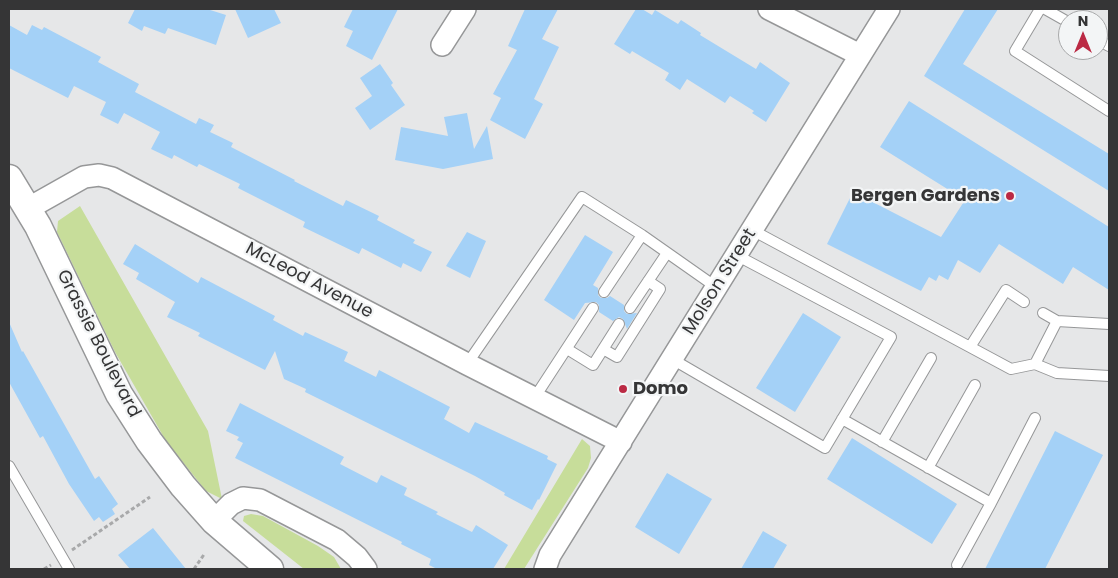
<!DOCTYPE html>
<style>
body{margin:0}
#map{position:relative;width:1118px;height:578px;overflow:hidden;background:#e6e7e8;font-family:Poppins,sans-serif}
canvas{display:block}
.frame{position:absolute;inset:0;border:10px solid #353536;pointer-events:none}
.north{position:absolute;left:1058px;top:10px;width:50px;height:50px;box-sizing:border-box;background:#f3f5f6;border:1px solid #a7a8a9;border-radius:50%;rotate:0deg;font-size:14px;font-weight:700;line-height:20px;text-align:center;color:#353536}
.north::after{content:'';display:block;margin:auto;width:18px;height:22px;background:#bb2a44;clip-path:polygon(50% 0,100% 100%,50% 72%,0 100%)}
</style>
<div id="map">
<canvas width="1118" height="578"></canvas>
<div class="frame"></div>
<div class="north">N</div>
</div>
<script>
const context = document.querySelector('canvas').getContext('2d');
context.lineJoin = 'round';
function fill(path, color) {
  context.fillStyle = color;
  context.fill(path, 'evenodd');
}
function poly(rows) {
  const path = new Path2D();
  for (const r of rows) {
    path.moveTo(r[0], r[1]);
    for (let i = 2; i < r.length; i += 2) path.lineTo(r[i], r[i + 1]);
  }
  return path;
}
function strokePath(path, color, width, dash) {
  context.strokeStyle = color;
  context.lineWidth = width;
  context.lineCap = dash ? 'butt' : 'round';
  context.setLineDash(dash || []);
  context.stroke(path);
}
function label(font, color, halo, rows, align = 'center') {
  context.font = font + ' Poppins,sans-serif';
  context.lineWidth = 4.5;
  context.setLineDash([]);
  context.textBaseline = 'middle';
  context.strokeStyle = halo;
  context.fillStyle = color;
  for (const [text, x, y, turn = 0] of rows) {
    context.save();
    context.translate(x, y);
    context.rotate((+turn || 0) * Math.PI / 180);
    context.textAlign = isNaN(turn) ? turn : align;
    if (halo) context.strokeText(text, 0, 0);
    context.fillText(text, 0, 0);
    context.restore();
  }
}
const green = poly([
 [80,206,208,431,222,499,206,491,166,441,115,352,57,232,58,221],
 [582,439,590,446,591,458,588,468,524,569,504,569],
 [251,514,263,516,318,546,334,557,341,569,304,569,243,521,244,516]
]);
const building = poly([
 [135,9,207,9,226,15,216,45,168,28,165,34,144,26,142,31,128,23],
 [235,9,274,9,281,23,248,38],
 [353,9,398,9,372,60,346,46,353,31,344,27],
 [525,9,558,9,542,39,559,47,534,99,543,104,525,139,490,120,501,98,493,94,517,50,508,46],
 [636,9,642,9,652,15,655,10,678,24,681,20,701,33,700,35,756,69,760,62,790,83,766,122,752,113,754,111,730,96,725,103,687,79,680,90,665,80,669,73,632,51,630,54,614,44],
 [965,9,998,9,963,64,1109,154,1109,191,924,76],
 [9,25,27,35,32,25,42,30,44,27,101,57,98,62,139,84,135,92,196,124,199,118,214,125,210,132,233,143,231,147,295,180,294,181,343,206,346,200,379,216,377,220,415,240,413,243,432,252,421,272,403,263,401,268,362,248,359,254,303,227,305,222,238,188,240,184,199,164,197,167,174,155,172,159,151,149,160,132,124,113,118,124,100,115,106,102,74,86,68,98,9,68],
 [380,64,393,83,391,85,405,105,370,130,355,108,372,96,360,78],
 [909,101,1109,227,1109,290,1073,267,1063,284,999,244,980,273,958,260,948,280,939,275,936,281,929,277,921,291,827,244,853,192,941,237,965,200,880,147],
 [467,113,474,149,487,126,493,159,443,169,395,160,401,127,448,136,444,117],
 [467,232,486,241,470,278,446,266],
 [585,235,613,252,593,285,598,288,598,295,601,298,607,298,610,296,624,305,624,311,627,314,637,313,627,329,623,319,619,317,613,321,599,312,599,305,596,302,585,303,574,320,544,300],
 [135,244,198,283,201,277,275,316,273,320,303,336,305,332,348,352,344,361,376,377,379,370,450,407,444,419,469,433,475,422,548,456,547,459,557,464,539,500,538,499,532,510,504,495,505,493,475,476,305,392,306,389,284,379,275,351,265,370,198,336,200,333,167,317,175,302,136,279,139,273,123,264],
 [803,313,841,337,795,412,756,388],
 [9,322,22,352,23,351,95,479,99,476,118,504,112,509,115,514,103,522,99,517,94,521,69,484,43,436,40,438,9,382],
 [240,403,344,457,340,464,377,483,381,475,407,488,404,495,438,512,436,514,472,532,476,525,508,545,493,569,437,569,429,565,431,559,401,544,402,542,235,458,243,443,237,440,239,437,226,431],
 [1055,431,1103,455,1045,569,985,569],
 [852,438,957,504,932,544,827,479],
 [667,473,712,499,679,554,635,527],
 [153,528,186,569,130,569,118,555],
 [763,531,787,545,773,569,741,569]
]);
const path = poly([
 [72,550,150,497],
 [44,569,51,565],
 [194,569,205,553]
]);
const service = poly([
 [1040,9,1015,51,1109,111],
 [1045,9,1068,22],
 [1098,40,1109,46],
 [752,230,1011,369,1035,364,1057,321,1109,324],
 [604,292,642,235,716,287],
 [630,308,667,253],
 [1043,313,1057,321],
 [970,347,1006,290,1024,302],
 [567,349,593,365,619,324],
 [603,349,617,357,660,289,648,281],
 [672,359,825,448,891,337,736,255],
 [467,364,582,197,642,235],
 [1035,364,1057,373,1109,376],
 [535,397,593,308],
 [842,419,991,503,1035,418],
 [882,442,931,358],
 [9,466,69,569],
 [928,468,975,385],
 [957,565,991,503]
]);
const minor = poly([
 [769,9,860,55],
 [442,45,465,9],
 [29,208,84,177,99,175,112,178,467,364,621,442],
 [214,521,231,504,243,498,260,500,337,540,357,557,366,569],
 [545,569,550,555,889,9]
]);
const tertiary = poly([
 [9,178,38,226,119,394,149,441,183,486,214,521,270,569]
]);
const markers = [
 [1010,196,5,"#bb2a44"],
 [623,389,5,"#bb2a44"]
];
const poiNames = [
 ["Bergen Gardens",1000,196],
 ["Domo",633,389,"left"]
];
const streetNames = [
 ["McLeod Avenue",309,281,28],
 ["Molson Street",720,282,-58],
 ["Grassie Boulevard",98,344,63]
];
fill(green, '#c7dd9a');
fill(building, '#a4d1f7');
strokePath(service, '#969798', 12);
strokePath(minor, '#969798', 24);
strokePath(tertiary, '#969798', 29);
strokePath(path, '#a8a9aa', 3, [4, 2.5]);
strokePath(service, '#fff', 10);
strokePath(minor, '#fff', 21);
strokePath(tertiary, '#fff', 26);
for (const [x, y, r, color] of markers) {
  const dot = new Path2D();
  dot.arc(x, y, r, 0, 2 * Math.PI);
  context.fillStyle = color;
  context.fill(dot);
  strokePath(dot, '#f3f5f6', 2);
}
label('bold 18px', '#353536', '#f3f5f6', poiNames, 'right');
label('18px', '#353536', '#f3f5f6', streetNames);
</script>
